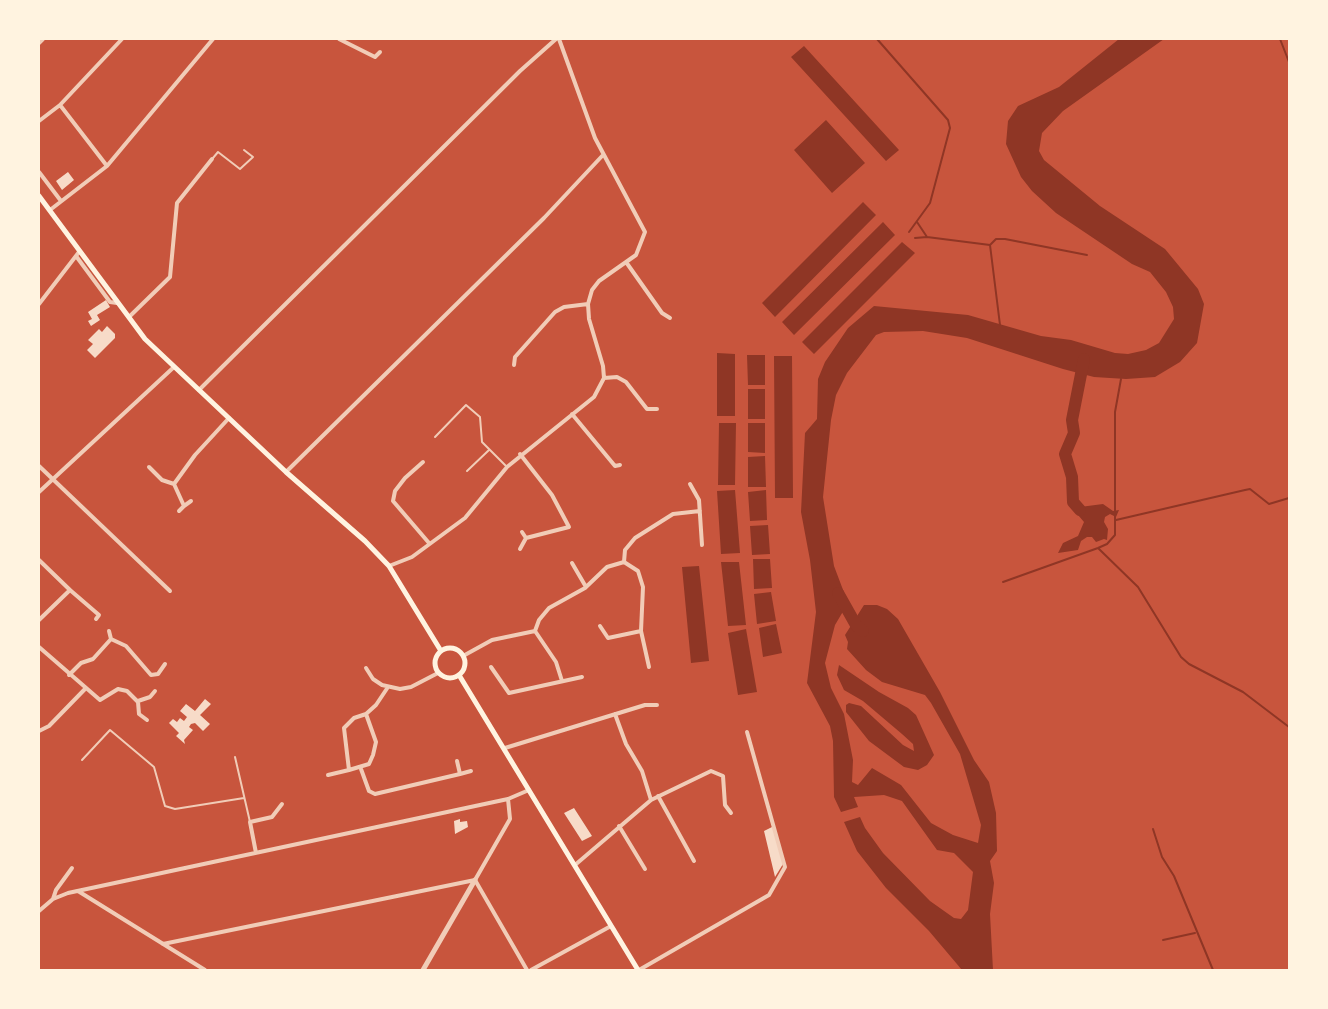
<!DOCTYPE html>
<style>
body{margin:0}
#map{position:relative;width:1328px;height:1009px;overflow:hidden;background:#c8553d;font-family:"Public Sans",sans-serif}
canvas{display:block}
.frame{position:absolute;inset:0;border:40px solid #fff3e0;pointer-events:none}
</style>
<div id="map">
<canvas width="1328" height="1009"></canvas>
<div class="frame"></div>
</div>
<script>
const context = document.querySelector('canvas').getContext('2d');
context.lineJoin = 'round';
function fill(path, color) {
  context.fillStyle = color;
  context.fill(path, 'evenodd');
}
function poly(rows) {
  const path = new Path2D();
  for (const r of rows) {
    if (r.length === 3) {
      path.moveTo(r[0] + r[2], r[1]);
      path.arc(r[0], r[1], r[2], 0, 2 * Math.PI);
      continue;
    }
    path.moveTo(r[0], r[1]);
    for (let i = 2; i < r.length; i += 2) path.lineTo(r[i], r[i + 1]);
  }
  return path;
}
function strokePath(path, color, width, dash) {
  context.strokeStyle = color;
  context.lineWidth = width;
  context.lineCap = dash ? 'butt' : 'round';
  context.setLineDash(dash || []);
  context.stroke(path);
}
const water = poly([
 [1119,39,1164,39,1063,111,1042,133,1039,151,1044,160,1100,206,1165,249,1198,289,1204,304,1197,343,1180,362,1155,377,1126,379,1094,377,1063,369,967,338,923,331,884,332,876,335,847,373,836,395,831,420,823,497,834,566,848,603,835,625,825,663,831,688,844,714,853,760,852,782,858,785,872,768,901,785,931,823,953,835,978,843,981,825,960,754,931,703,925,695,882,682,866,670,847,649,848,642,845,635,864,605,877,605,887,609,898,619,940,692,974,760,989,782,996,813,997,851,990,861,994,883,990,914,993,970,962,970,929,931,886,888,857,851,844,822,860,817,865,828,883,853,930,901,954,918,961,919,968,910,973,872,954,853,937,850,902,801,884,795,854,797,858,807,841,812,834,797,833,741,830,726,807,683,816,612,810,560,801,512,805,433,817,419,818,379,825,362,848,328,874,306,968,315,1041,336,1071,340,1115,353,1128,354,1146,350,1159,343,1174,319,1173,307,1166,292,1150,272,1132,264,1056,213,1032,191,1021,177,1006,144,1008,121,1018,106,1059,87],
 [804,46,899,150,886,161,791,57],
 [826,120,865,163,832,193,794,150],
 [863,202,876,215,775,317,762,303],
 [883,222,895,235,794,335,782,322],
 [902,242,915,253,814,354,802,342],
 [717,353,735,354,735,416,717,416],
 [747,355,765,355,765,385,748,385],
 [774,356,792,356,793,498,775,498],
 [748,389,765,389,765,419,748,419],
 [719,423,736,423,735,485,718,485],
 [748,423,765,423,765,453,748,452],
 [765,456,766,487,748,487,748,457],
 [735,490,740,553,721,554,717,491],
 [766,490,767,520,750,521,748,492],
 [1071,497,1075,497,1080,507,1103,504,1113,511,1119,510,1116,517,1110,514,1105,517,1104,522,1108,529,1107,540,1104,539,1096,542,1092,537,1087,537,1081,541,1078,550,1058,553,1063,543,1078,536,1084,522,1072,508],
 [768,525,770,554,752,555,750,526],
 [753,559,770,559,772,588,754,589],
 [739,562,746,625,728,626,721,562],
 [699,566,709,661,691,663,682,567],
 [771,592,776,621,757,624,754,594],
 [776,624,782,653,763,657,759,628],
 [746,629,757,692,738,695,728,633],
 [839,665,879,692,908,708,916,715,934,755,927,765,918,770,904,767,869,741,846,712,846,705,849,703,861,706,903,745,914,751,913,744,902,734,863,701,844,690,837,675]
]);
const stream = poly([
 [877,39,948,120,950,128,930,203,909,232],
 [1280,39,1289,62],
 [917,222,927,237],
 [915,238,927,237,990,245,996,239,1005,239,1087,255],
 [990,245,1000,325],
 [1116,520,1245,490,1250,489,1269,504,1289,498],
 [1098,548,1138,587,1181,657,1189,664,1243,692,1289,727],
 [1003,582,1098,548,1107,544,1115,535,1115,412,1121,379],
 [1153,829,1162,857,1174,876,1213,970],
 [1163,940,1195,933]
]);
const river = poly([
 [1080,510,1073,502,1072,477,1065,454,1074,433,1072,420,1084,359],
 [838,593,856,625,863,631]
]);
const building = poly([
 [68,172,74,180,62,190,56,181],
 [106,300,110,307,97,315,100,320,91,326,88,321,92,319,88,312],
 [107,326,115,334,115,338,95,358,87,350,93,344,88,340,99,329,102,332],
 [205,699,211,704,200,715,210,724,203,731,195,723,191,724,189,727,193,730,184,740,185,744,176,736,179,733,169,723,173,719,177,722,180,718,184,721,187,717,180,711,186,704,195,711],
 [574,808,592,836,582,841,564,813],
 [460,819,460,822,467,821,468,827,455,834,454,821],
 [774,826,783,864,775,877,764,831]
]);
const service = poly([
 [213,158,218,152,240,169,253,157,244,150],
 [435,437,466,405,480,417,482,442,507,467],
 [467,471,489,450],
 [235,757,250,822],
 [82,760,110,730,154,767,165,806,175,809,244,798]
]);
const minor = poly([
 [339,39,375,57,380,52],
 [39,43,43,39],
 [60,105,107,166],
 [39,121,60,105,122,39],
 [39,172,61,201],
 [50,210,107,166,213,39],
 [76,256,110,302,117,303],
 [626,262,662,313,670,318],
 [39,304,79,252],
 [129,317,170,277,177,203,212,159],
 [514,365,515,357,555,312,564,307,588,304],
 [604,378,617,377,626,382,647,409,657,409],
 [199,390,520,71,556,39],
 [572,414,615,466,620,465],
 [520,454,552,495,569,527,526,538,522,532],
 [423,462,405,478,395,491,393,501,429,543],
 [39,466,170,591],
 [149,467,162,480,174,484],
 [286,472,544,218,603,155],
 [690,484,699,500,702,545],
 [39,492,174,367],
 [191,501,184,506,174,484,195,455,229,418],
 [179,511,184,506],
 [520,549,526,538],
 [39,560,70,590],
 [624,562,625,550,635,538,673,514,700,511],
 [572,563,586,587],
 [389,566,412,557,465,518,507,467,594,397,604,378,603,366,589,319,588,304,592,290,599,281,636,255,645,232,595,138,559,39],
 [39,620,70,590,99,615,96,619],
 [600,626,608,638,641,631],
 [109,631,111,639],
 [535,631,556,662,562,681],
 [39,647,100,700,118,689,127,691,138,702,139,714,147,720],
 [463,656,492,640,535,631,539,620,549,608,585,588,607,567,624,562,638,571,643,587,641,631,649,667],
 [491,667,509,693,582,677],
 [366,668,373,679,382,685,400,689,411,687,438,673],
 [69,675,81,663,93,659,111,639,126,646,151,675,158,674,165,664],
 [138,701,150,697,155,691],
 [366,714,354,718,344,728,349,770,369,764,373,755,376,742,366,714,376,705,388,687],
 [615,714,626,744,642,771,651,800],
 [39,731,49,726,85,689],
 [505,748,645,705,657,705],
 [361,769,369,791,375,794,460,774,457,761],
 [460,774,471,771],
 [328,775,349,770],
 [658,796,694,861],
 [619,826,645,869],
 [256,853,250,822,272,817,282,804],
 [575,865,651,800,711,771,723,776,725,805,731,813],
 [475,880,527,970],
 [475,880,510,819,508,799],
 [78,891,205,970],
 [53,899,56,890,72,868],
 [39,911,53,899,68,893,508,799,529,790],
 [163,944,475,880],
 [531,970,611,926],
 [639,970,769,895,785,867,747,732]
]);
const tertiary = poly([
 [423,970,475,880]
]);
const secondary = poly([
 [39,196,145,339,286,472,365,541,389,566,441,651],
 [450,663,15],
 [459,675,638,970]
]);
fill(water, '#8f3625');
strokePath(stream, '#8f3625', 2);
strokePath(river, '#8f3625', 12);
fill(building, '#f7dbc8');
strokePath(service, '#f1ccb7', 2);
strokePath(minor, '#f1ccb7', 4);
strokePath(tertiary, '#f1ccb7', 5);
strokePath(secondary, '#fff3e0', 5);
</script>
